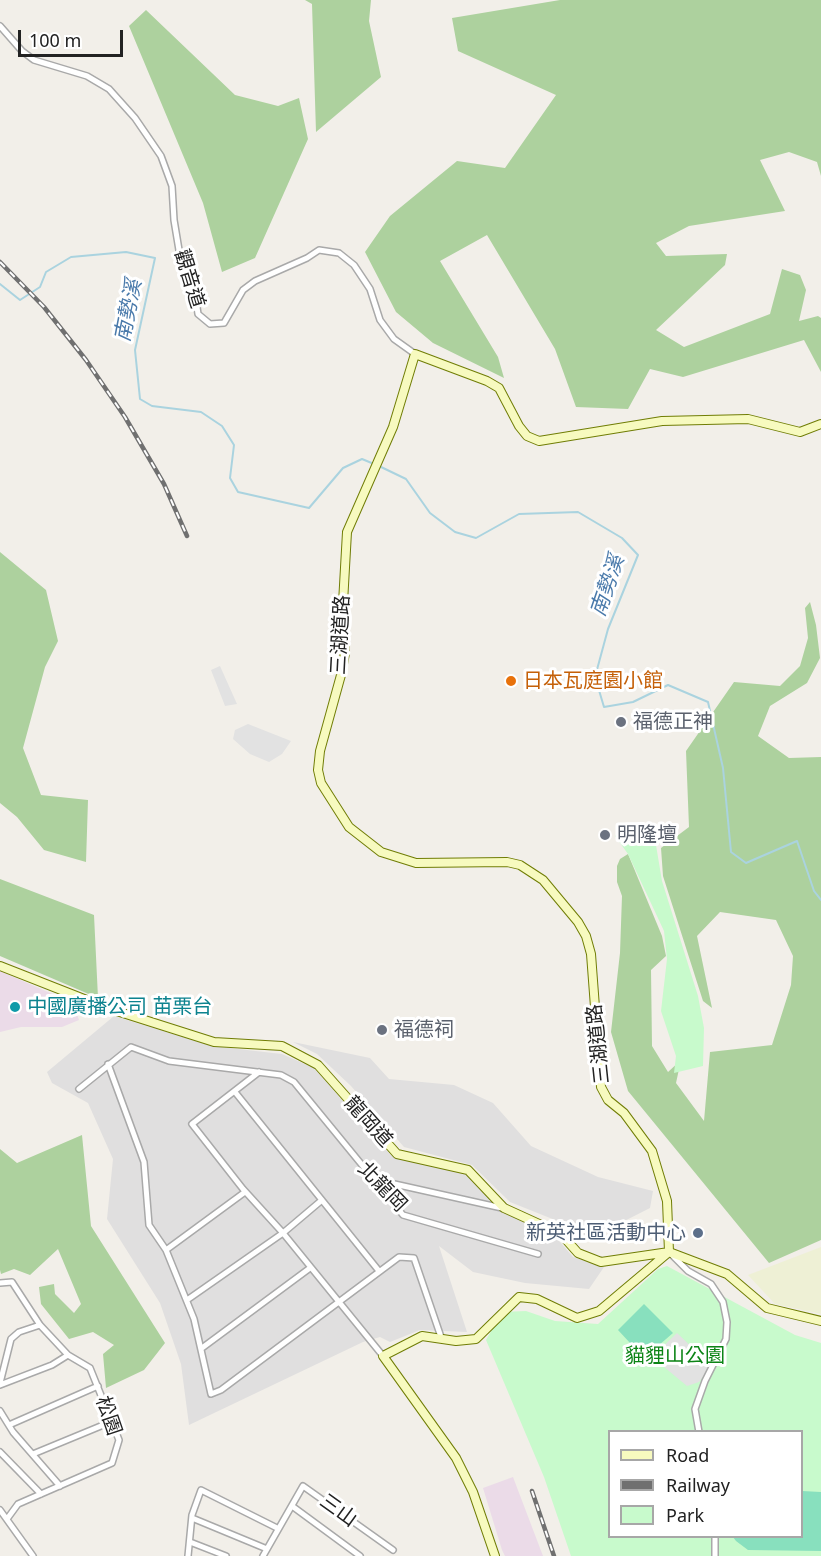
<!DOCTYPE html>
<meta charset="utf-8">
<style>
body{margin:0}
#map{position:relative;width:821px;height:1556px;overflow:hidden;background:#f2efe9;font-family:"Noto Sans",sans-serif}
canvas{display:block}
.legend{position:absolute;left:608px;top:1430px;width:195px;height:108px;box-sizing:border-box;background:#fff;border:2px solid #a7a7a7;margin:0;padding:8px 10px;list-style:none;font-size:18px;color:#222}
.legend li{display:flex;align-items:center;gap:12px;height:30px}
.legend b{width:30px;border:2px solid #a7a7a7}
.scale{position:absolute;left:18px;top:30px;width:105px;height:27px;box-sizing:border-box;border:3px solid #222;border-top:0;padding-left:8px;font-size:18px;line-height:21px;white-space:nowrap;color:#222;-webkit-text-stroke:4px #fff;paint-order:stroke}
</style>
<div id="map">
<canvas width="821" height="1556"></canvas>
<ul class="legend">
<li><b style="height:8px;background:#f7fabf"></b>Road</li>
<li><b style="height:8px;background:#707070"></b>Railway</li>
<li><b style="height:16px;background:#c8facc"></b>Park</li>
</ul>
<div class="scale">100 m</div>
</div>
<script>
const context = document.querySelector('canvas').getContext('2d');
context.lineJoin = 'round';
function fill(path, color) {
  context.fillStyle = color;
  context.fill(path, 'evenodd');
}
function poly(rows) {
  const path = new Path2D();
  for (const r of rows) {
    path.moveTo(r[0], r[1]);
    for (let i = 2; i < r.length; i += 2) path.lineTo(r[i], r[i + 1]);
  }
  return path;
}
function strokePath(path, color, width, dash) {
  context.strokeStyle = color;
  context.lineWidth = width;
  context.lineCap = dash ? 'butt' : 'round';
  context.setLineDash(dash || []);
  context.stroke(path);
}
function label(font, color, halo, rows, align = 'center') {
  context.font = font + ' "Noto Sans","Noto Sans TC",sans-serif';
  context.lineWidth = 6;
  context.setLineDash([]);
  context.textBaseline = 'middle';
  context.strokeStyle = halo;
  context.fillStyle = color;
  for (const [text, x, y, turn = 0] of rows) {
    context.save();
    context.translate(x, y);
    context.rotate((+turn || 0) * Math.PI / 180);
    context.textAlign = isNaN(turn) ? turn : align;
    if (halo) context.strokeText(text, 0, 0);
    context.fillText(text, 0, 0);
    context.restore();
  }
}
const residential = poly([
 [114,1016,212,1046,282,1054,314,1068,391,1155,465,1173,503,1211,555,1236,573,1257,604,1267,589,1289,525,1283,473,1272,439,1246,467,1332,420,1330,390,1342,380,1337,363,1342,189,1425,181,1364,160,1303,107,1219,113,1159,88,1103,52,1083,47,1072],
 [293,1042,370,1058,389,1079,454,1085,493,1103,531,1146,598,1177,653,1191,650,1208,583,1242,560,1222,510,1202,472,1165,404,1147,351,1086,317,1054]
]);
const industrial = poly([
 [0,971,73,1003,79,1020,62,1027,21,1027,0,1032],
 [513,1477,543,1556,505,1556,502,1550,483,1488]
]);
const farmland = poly([
 [821,1247,821,1314,775,1304,748,1275]
]);
const forest = poly([
 [305,0,371,0,369,21,381,77,316,132,312,4],
 [560,0,821,0,821,176,817,162,789,152,760,160,785,211,689,226,656,243,666,256,727,254,725,265,656,330,684,347,770,314,782,269,800,275,806,290,799,321,818,316,821,318,821,372,804,340,683,377,650,369,628,409,576,407,555,349,487,235,440,261,498,357,504,378,433,343,396,312,365,252,390,216,457,161,505,168,556,95,458,51,452,18],
 [146,10,235,95,278,106,299,98,308,139,255,258,222,272,203,203,129,26],
 [0,552,46,590,58,641,45,667,23,748,41,795,88,800,86,862,44,850,17,817,0,803],
 [810,602,816,625,820,658,807,683,770,706,758,736,789,758,821,757,821,1240,769,1263,628,1091,611,1032,620,953,622,896,617,882,617,866,620,859,628,854,662,936,666,956,651,970,652,1046,668,1072,681,1060,676,1083,704,1121,710,1052,772,1045,791,985,793,956,776,920,720,912,697,936,712,1008,703,1001,663,876,661,848,689,827,686,751,734,682,780,686,800,666,808,638,805,608],
 [0,879,94,915,98,998,0,956],
 [82,1135,91,1226,165,1343,144,1370,106,1388,103,1354,114,1345,93,1332,69,1339,41,1304,39,1287,54,1284,55,1294,74,1313,81,1304,58,1249,30,1275,14,1269,1,1274,0,1270,0,1149,17,1163]
]);
const park = poly([
 [628,823,656,845,662,881,698,996,704,1028,703,1066,674,1073,676,1056,661,1011,667,959,664,931,628,854,615,836],
 [667,1266,795,1335,821,1343,821,1556,571,1556,544,1477,486,1340,502,1312,526,1311,555,1321,598,1324,658,1269],
 [610,1432,802,1432,802,1536,610,1536]
]);
const pitch = poly([
 [644,1304,673,1333,644,1358,618,1330],
 [802,1491,821,1492,821,1551,748,1550,736,1541,733,1537,802,1536]
]);
const parking = poly([
 [220,666,237,704,225,706,211,670],
 [248,724,291,741,282,754,269,762,250,754,233,739,235,730],
 [677,1333,698,1353,708,1354,712,1360,710,1368,699,1382,687,1386,652,1357]
]);
const stream = poly([
 [0,284,20,300,40,287,46,272,71,257,126,252,155,258,135,350,140,399,152,406,201,412,222,426,234,445,230,478,238,492,309,508,343,468,362,459,374,464],
 [379,466,406,479,430,513,455,532,476,538,519,514,578,512,622,538,638,555,608,629,595,677,604,707,633,702,668,685,708,702,723,768,731,852,746,863,797,841,814,891,821,900]
]);
const street = poly([
 [0,26,22,51,34,60,87,76,109,89,135,118,161,156,172,186,174,220,183,274,196,300,198,314,210,324,224,323,243,290,255,281,307,258,319,250,339,253,354,265,370,289,380,320,394,339,415,354],
 [108,1064,144,1162,149,1225,166,1250,194,1319,211,1394,221,1390,399,1257,414,1258,441,1337],
 [259,1072,192,1124,243,1189,283,1233,383,1356],
 [79,1089,131,1047,169,1061,281,1075,294,1082,403,1215,538,1254],
 [235,1092,379,1271],
 [372,1179,502,1208],
 [166,1250,245,1192],
 [671,1254,688,1271,711,1284,723,1302,727,1322,726,1339,705,1381,695,1409,699,1432],
 [0,1283,12,1282,40,1325,68,1355,90,1368,119,1440,112,1463,18,1504,7,1519],
 [187,1300,283,1233,322,1200],
 [202,1348,310,1268],
 [0,1383,11,1339,19,1332,40,1325],
 [0,1385,52,1365,68,1355],
 [0,1411,13,1432,60,1486],
 [9,1425,98,1386],
 [0,1452,41,1494],
 [33,1454,113,1421],
 [292,1506,360,1556],
 [0,1510,33,1556],
 [192,1518,267,1549],
 [190,1542,226,1556],
 [188,1556,192,1515,201,1490,277,1528],
 [263,1556,303,1486,393,1550],
 [715,1556,715,1536]
]);
const secondary = poly([
 [0,966,107,1008,214,1042,282,1046,318,1065,397,1154,468,1170,504,1208,561,1234,578,1253,601,1262,669,1252,727,1274,767,1308,821,1321],
 [495,1556,473,1492,456,1458,383,1356,422,1336,456,1341,476,1339,519,1297,537,1299,577,1318,599,1311,669,1252,667,1201,652,1151,624,1113,608,1100,601,1087,591,954,586,936,578,922,543,880,520,865,507,862,416,863,381,852,349,827,321,783,318,770,320,751,341,675,345,653,343,603,347,532,393,427,415,354,487,381,499,388,519,426,527,436,539,441,662,421,748,419,800,432,821,424]
]);
const rail = poly([
 [0,262,44,307,86,360,125,417,164,484,187,536],
 [532,1491,554,1556]
]);
const markers = [
 [511,681,6,"#e8710a"],
 [621,722,6,"#6b7280"],
 [605,835,6,"#6b7280"],
 [15,1007,6,"#0f9aa8"],
 [382,1030,6,"#6b7280"],
 [698,1233,6,"#5c6f8a"]
];
const streetNames = [
 ["觀音道",189,279,73],
 ["三湖道路",341,635,-87],
 ["三湖道路",599,1044,-96],
 ["龍岡道",368,1122,48],
 ["北龍岡",382,1187,46],
 ["松園",108,1416,71],
 ["三山",338,1511,36]
];
const foodNames = [
 ["日本瓦庭園小館",523,681]
];
const worshipNames = [
 ["福德正神",633,722],
 ["明隆壇",617,835],
 ["福德祠",394,1030]
];
const cultureNames = [
 ["中國廣播公司 苗栗台",27,1007]
];
const serviceNames = [
 ["新英社區活動中心",686,1233]
];
const parkNames = [
 ["貓貍山公園",675,1356]
];
const waterNames = [
 ["南勢溪",129,311,-79],
 ["南勢溪",608,586,-71]
];
fill(residential, '#e0dfdf');
fill(industrial, '#ebdbe8');
fill(farmland, '#eef0d5');
fill(forest, '#add19e');
fill(park, '#c8facc');
fill(pitch, '#88e0be');
fill(parking, '#e2e2e2');
strokePath(stream, '#aad3df', 2);
strokePath(street, '#a9a9a9', 8);
strokePath(secondary, '#707d05', 10);
strokePath(street, '#fff', 5);
strokePath(secondary, '#f7fabf', 8);
strokePath(rail, '#707070', 4.5);
strokePath(rail, '#fff', 2, [7]);
for (const [x, y, r, color] of markers) {
  const dot = new Path2D();
  dot.arc(x, y, r, 0, 2 * Math.PI);
  context.fillStyle = color;
  context.fill(dot);
  strokePath(dot, '#fff', 2);
}
label('20px', '#222', '#fff', streetNames);
label('20px', '#c56008', '#fff', foodNames, 'left');
label('20px', '#5b616d', '#fff', worshipNames, 'left');
label('20px', '#0d838f', '#fff', cultureNames, 'left');
label('20px', '#4e5e75', '#fff', serviceNames, 'right');
label('20px', '#0c8416', '#fff', parkNames);
label('italic 21px', '#4a7aab', '#fff', waterNames);
</script>
